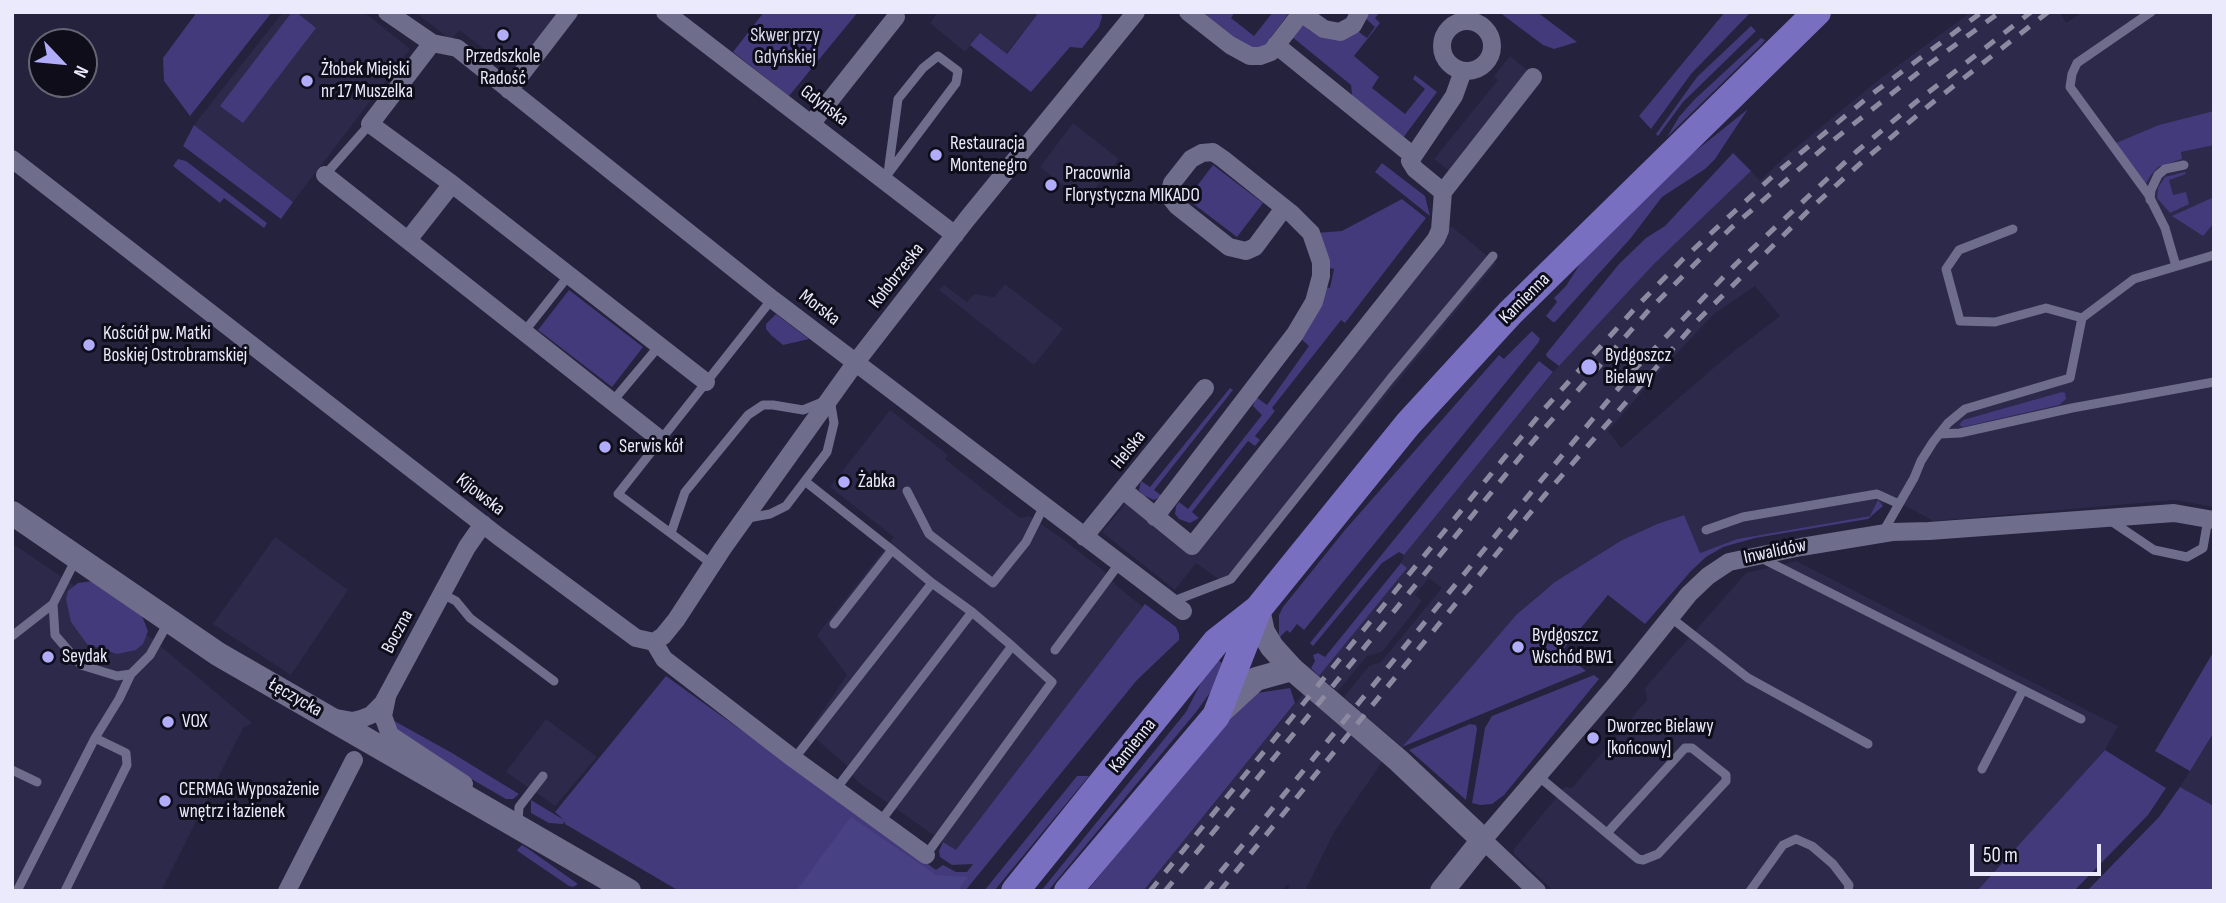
<!DOCTYPE html>
<meta charset="utf-8">
<style>
body{margin:0}
#map{position:relative;width:2226px;height:903px;overflow:hidden;background:#24223c;font-family:"Sofia Sans Condensed",sans-serif}
canvas{display:block}
.frame{position:absolute;inset:0;border:14px solid #eaeafc;pointer-events:none}
.north{position:absolute;left:28px;top:28px;width:70px;height:70px;box-sizing:border-box;background:#0e0d19;border:2px solid #666574;border-radius:50%;rotate:116deg;font-size:19px;font-weight:700;line-height:28px;text-align:center;color:#eaeafc}
.north::after{content:'';display:block;margin:auto;width:24px;height:32px;background:#b1adfa;clip-path:polygon(50% 0,100% 100%,50% 72%,0 100%)}
.scale{position:absolute;left:1970px;top:844px;width:131px;height:32px;box-sizing:border-box;border:4px solid #eaeafc;border-top:0;padding-left:9px;font-size:21px;line-height:24px;white-space:nowrap;color:#eaeafc;-webkit-text-stroke:5px #0e0d19;paint-order:stroke}
</style>
<div id="map">
<canvas width="2226" height="903"></canvas>
<div class="frame"></div>
<div class="north">N</div>
<div class="scale">50 m</div>
</div>
<script>
const context = document.querySelector('canvas').getContext('2d');
context.lineJoin = 'round';
function fill(path, color) {
  context.fillStyle = color;
  context.fill(path, 'evenodd');
}
function poly(rows) {
  const path = new Path2D();
  for (const r of rows) {
    if (r.length === 3) {
      path.moveTo(r[0] + r[2], r[1]);
      path.arc(r[0], r[1], r[2], 0, 2 * Math.PI);
      continue;
    }
    path.moveTo(r[0], r[1]);
    for (let i = 2; i < r.length; i += 2) path.lineTo(r[i], r[i + 1]);
  }
  return path;
}
function strokePath(path, color, width, dash) {
  context.strokeStyle = color;
  context.lineWidth = width;
  context.lineCap = dash ? 'butt' : 'round';
  context.setLineDash(dash || []);
  context.stroke(path);
}
function label(font, color, halo, rows, align = 'center') {
  context.font = font + ' "Sofia Sans Condensed",sans-serif';
  context.lineWidth = 6;
  context.setLineDash([]);
  context.textBaseline = 'middle';
  context.strokeStyle = halo;
  context.fillStyle = color;
  for (const [text, x, y, turn = 0] of rows) {
    context.save();
    context.translate(x, y);
    context.rotate((+turn || 0) * Math.PI / 180);
    context.textAlign = isNaN(turn) ? turn : align;
    if (halo) context.strokeText(text, 0, 0);
    context.fillText(text, 0, 0);
    context.restore();
  }
}
const built = poly([
 [283,12,364,12,410,49,293,202,194,125],
 [415,12,558,12,521,59,513,66,501,62,459,30,451,40],
 [938,12,1039,12,1006,54,980,33,965,52,930,23],
 [1971,12,2060,12,2066,23,2083,12,2214,12,2214,507,2175,500,1934,521,1890,498,1870,516,1737,539,1700,553,1683,515,1657,524,1622,540,1546,589,1517,614,1402,747,1344,697,1369,666,1381,662,1442,588,1429,578,1415,595,1422,601,1382,652,1367,656,1338,691,1319,676,1406,568,1401,563,1404,555,1556,369,1654,264,1751,171,1760,181,1788,154,1881,78],
 [1755,286,1780,316,1724,359,1621,448,1608,431,1660,371,1714,314],
 [1510,56,1542,82,1462,181,1434,159,1498,80,1494,76],
 [1073,123,1119,159,1084,202,1040,167],
 [1451,226,1496,263,1228,586,1196,563,1175,590,1102,532,1129,499,1197,552],
 [1005,284,1063,329,1034,365,939,290,944,285,967,302,974,294,994,297],
 [890,410,948,455,945,459,1020,518,1029,516,1060,537,1104,571,1118,587,1143,607,956,851,858,782,844,763,808,732,847,675,817,635,894,537,830,487],
 [275,537,348,590,291,675,213,624],
 [12,543,151,638,252,723,243,728,161,891,12,891],
 [1796,561,2118,726,2105,750,1977,891,1554,891,1514,854,1514,849,1565,787,1572,788,1647,700,1645,688,1746,573],
 [1303,694,1382,762,1334,832,1305,891,1288,891,1289,884,1280,891,1143,891],
 [546,719,597,757,555,806,506,772],
 [2214,732,2214,806,2180,787]
]);
const green = poly([
 [197,12,272,12,190,116,164,81,163,58],
 [292,12,296,12,316,28,243,123,220,106],
 [764,12,858,12,789,96,733,52],
 [1039,12,1101,12,1102,17,1099,27,1082,48,1070,47,1031,92,970,45,980,33,1007,54],
 [1207,12,1235,12,1231,18,1254,36,1273,12,1290,12,1262,49,1247,47,1205,14],
 [1366,12,1380,12,1375,18,1380,23,1354,56,1379,77,1372,88,1405,114,1425,89,1413,79,1415,75,1437,92,1400,142,1353,104,1351,85,1291,36,1302,22,1309,30,1323,37,1335,40,1355,29,1367,38,1375,27,1365,18],
 [1499,12,1537,12,1577,42,1554,49,1543,45],
 [1725,12,1751,12,1691,74,1651,129,1639,116],
 [1751,26,1756,31,1683,102,1658,136,1656,134,1697,77],
 [1761,38,1765,40,1762,44,1667,137,1679,117,1694,100],
 [1748,109,1715,159,1705,169,1662,197,1630,239,1555,322,1553,322,1546,316,1557,302,1554,298,1566,286,1587,253,1688,157],
 [2214,111,2214,145,2181,152,2182,159,2158,167,2151,175,2145,185,2116,143,2159,125],
 [194,125,293,202,281,219,183,146],
 [1733,153,1751,171,1654,264,1559,366,1547,357,1546,354,1619,264,1646,238,1665,226],
 [178,159,186,161,267,223,264,228,224,198,220,203,173,166],
 [1382,163,1425,196,1430,216,1375,172],
 [1213,165,1263,203,1237,237,1187,199],
 [2185,172,2186,174,2169,180,2173,195,2186,192,2189,204,2170,213,2157,198,2158,188,2165,177],
 [2214,197,2214,223,2203,236,2172,216],
 [1402,199,1426,218,1345,323,1341,320,1272,408,1275,411,1255,436,1260,440,1255,446,1248,441,1192,512,1199,518,1190,523,1179,519,1175,514,1176,506,1179,502,1188,509,1262,415,1253,406,1256,397,1267,405,1309,346,1300,338,1325,287,1330,288,1334,269,1325,267,1316,233,1342,231],
 [569,290,643,347,612,387,538,330],
 [776,314,809,339,783,345,771,335,766,329,766,324],
 [1532,331,1540,339,1538,343,1304,630,1297,624,1290,633,1287,630,1279,638,1279,615,1283,607,1345,530,1499,355,1504,359],
 [1539,361,1553,372,1404,555,1399,552,1382,563,1313,646,1310,643],
 [1230,388,1233,390,1154,490,1162,496,1154,500,1143,495,1139,490,1141,481,1150,487],
 [2062,392,2065,393,2066,399,2059,405,1963,427,1959,425,1963,420],
 [1878,500,1883,506,1868,519,1755,538,1723,547,1706,557,1691,571,1645,624,1608,595,1562,651,1586,671,1402,747,1517,614,1555,582,1622,540,1657,524,1684,515,1700,553,1737,539,1870,516],
 [1401,563,1407,568,1319,676,1311,668,1315,661,1313,655,1318,653,1325,657],
 [93,581,140,611,148,631,143,644,136,650,117,654,87,644,71,622,66,599,68,591,78,583],
 [1145,604,1176,627,1179,634,1179,640,1137,680,965,891,679,891,565,824,565,821,563,824,549,823,531,813,531,800,564,820,555,812,666,676,925,862,936,870,943,865,956,872,967,872,973,864,952,865,940,857,939,851,943,842,956,850],
 [2214,651,2214,732,2190,771,2155,751],
 [1217,659,1228,668,1196,712,1048,891,1041,891,1186,712,1205,675],
 [1594,675,1599,679,1504,795,1492,804,1480,805,1472,803,1485,728,1492,716],
 [1290,688,1295,703,1143,891,1087,891,1251,691,1257,693],
 [389,718,452,753,519,794,513,799,506,799,423,751,398,735],
 [1470,724,1476,725,1477,729,1466,800,1409,750],
 [2105,750,2166,788,2148,815,2074,891,1977,891],
 [1077,776,1089,776,994,891,984,891],
 [2180,787,2214,806,2214,891,2087,891,2159,817],
 [522,845,527,848,578,884,573,887,569,886,519,852,517,850]
]);
const forest = poly([
 [851,817,936,875,968,877,957,891,796,891]
]);
const lane = poly([
 [2151,12,2077,63,2072,74,2070,87,2148,194,2165,228,2176,266],
 [325,175,370,124],
 [884,179,956,83,958,71,938,56,923,68,898,99,888,173],
 [2150,200,2151,190,2158,175,2165,169,2184,165],
 [2013,229,1959,250,1946,269,1960,321,1995,322,2046,308,2082,318],
 [524,332,569,275],
 [612,402,659,346],
 [1939,434,1960,433,2072,408,2214,382],
 [806,482,892,550],
 [907,491,929,534,993,583,1026,542,1044,506],
 [2111,521,2154,550,2187,557,2203,548,2208,519],
 [1706,530,1743,517,1877,494,1899,504],
 [1883,532,1914,478,1921,461,1933,442,1948,423,1965,409,2070,378,2082,318,2134,279,2214,255],
 [671,533,685,492,748,415,763,405,773,405,803,410,830,399,834,423,827,452,786,506,770,514,748,518],
 [1761,558,2081,719],
 [76,559,53,604,55,635,81,665,117,676,131,674,150,655,169,621],
 [712,564,618,494,772,299],
 [442,594,456,601,470,618,554,681],
 [1171,602,1231,579,1391,378,1493,256],
 [1670,617,1748,678,1868,744],
 [834,624,892,550,932,583],
 [12,636,53,604],
 [1055,650,1119,564],
 [794,759,932,583,972,612],
 [1982,769,2023,690],
 [12,770,37,782],
 [1538,776,1638,859,1643,860,1658,854,1726,781,1726,775,1692,748,1685,748,1607,833],
 [836,789,972,612,1012,646],
 [518,822,519,807,543,776],
 [880,822,1012,646,1052,682,926,855],
 [17,891,95,738,119,699,131,674],
 [65,891,127,765,126,753,95,738],
 [1750,891,1783,845,1796,839,1812,846,1833,864,1849,885,1848,891]
]);
const street = poly([
 [387,12,432,43,370,124,452,184,706,382],
 [665,12,955,235],
 [1188,12,1230,45,1250,56,1260,56,1271,52,1302,12],
 [1301,13,1324,29,1340,32,1353,25,1360,12],
 [1467,46,25],
 [432,43,457,48,772,299,1183,611],
 [1276,45,1412,155],
 [509,90,569,12],
 [812,123,896,17],
 [12,159,498,536,636,638,654,642,664,659,794,759,926,855],
 [325,175,661,440],
 [1443,192,1533,77],
 [408,240,452,184],
 [1123,490,1192,546,1436,239,1440,230,1443,192,1415,169,1410,161,1454,96,1463,71],
 [1155,517,1295,334,1314,302,1321,276,1321,262,1311,233,1292,214,1223,159,1213,152,1202,153,1191,159,1172,183,1169,196,1177,206,1229,247,1246,251,1255,247,1284,208],
 [1084,537,1205,388],
 [654,642,663,636,676,620,723,548,856,362,967,219,1136,12],
 [387,697,383,716,390,735,464,784],
 [336,718,353,721,361,719,371,715,383,703,467,547,483,524],
 [287,891,354,760],
 [1537,891,1483,840,1618,682,1689,594,1708,576,1729,562,1801,547,1892,532,1929,531,2174,513,2214,520]
]);
const secondary = poly([
 [12,513,218,654,629,891],
 [1258,609,1263,632,1272,647,1292,669,1398,760,1483,840,1442,891],
 [1216,716,1256,679,1292,669]
]);
const primary = poly([
 [1015,891,1216,642,1258,609,1408,424,1510,313,1817,12],
 [1068,891,1216,716,1258,609]
]);
const rail = poly([
 [1150,891,1545,408,1638,305,1682,260,1774,175,1872,94,1982,12],
 [1165,891,1535,439,1649,310,1731,228,1826,146,1924,68,2000,12],
 [1205,891,1523,502,1633,371,1736,264,1856,152,1916,102,2031,12],
 [1220,891,1544,496,1697,321,1809,210,1863,161,1932,103,2048,12]
]);
const markers = [
 [503,35,7,"#b1adfa"],
 [307,81,7,"#b1adfa"],
 [936,155,7,"#b1adfa"],
 [1051,185,7,"#b1adfa"],
 [89,345,7,"#b1adfa"],
 [1589,367,9,"#b1adfa"],
 [605,447,7,"#b1adfa"],
 [844,482,7,"#b1adfa"],
 [1518,647,7,"#b1adfa"],
 [48,657,7,"#b1adfa"],
 [168,722,7,"#b1adfa"],
 [1593,738,7,"#b1adfa"],
 [165,801,7,"#b1adfa"]
];
const parkNames = [
 ["Skwer przy",785,36],
 ["Gdyńskiej",785,58]
];
const poiNames = [
 ["Przedszkole",503,57,"center"],
 ["Radość",503,79,"center"],
 ["Żłobek Miejski",321,70],
 ["nr 17 Muszelka",321,92],
 ["Restauracja",950,144],
 ["Montenegro",950,166],
 ["Pracownia",1065,174],
 ["Florystyczna MIKADO",1065,196],
 ["Kościół pw. Matki",103,334],
 ["Boskiej Ostrobramskiej",103,356],
 ["Bydgoszcz",1605,356],
 ["Bielawy",1605,378],
 ["Serwis kół",619,447],
 ["Żabka",858,482],
 ["Bydgoszcz",1532,636],
 ["Wschód BW1",1532,658],
 ["Seydak",62,657],
 ["VOX",182,722],
 ["Dworzec Bielawy",1607,727],
 ["[końcowy]",1607,749],
 ["CERMAG Wyposażenie",179,790],
 ["wnętrz i łazienek",179,812]
];
const streetNames = [
 ["Gdyńska",824,106,37],
 ["Kołobrzeska",897,276,-52],
 ["Kamienna",1525,299,-45],
 ["Morska",819,308,37],
 ["Helska",1129,450,-51],
 ["Kijowska",480,495,38],
 ["Inwalidów",1775,552,-12],
 ["Boczna",398,632,-62],
 ["Łęczycka",295,698,30],
 ["Kamienna",1133,746,-51]
];
fill(built, '#2c294a');
fill(green, '#423a7b');
fill(forest, '#484183');
strokePath(lane, '#6e6d8c', 9);
strokePath(street, '#6e6d8c', 18);
strokePath(secondary, '#6e6d8c', 24);
strokePath(primary, '#786fc1', 28);
strokePath(rail, '#8b8aa0', 5, [12, 12]);
for (const [x, y, r, color] of markers) {
  const dot = new Path2D();
  dot.arc(x, y, r, 0, 2 * Math.PI);
  context.fillStyle = color;
  context.fill(dot);
  strokePath(dot, '#0e0d19', 2.5);
}
label('19px', '#ddddf1', '#0e0d19', parkNames);
label('19px', '#eaeafc', '#0e0d19', poiNames, 'left');
label('19px', '#eaeafc', '#0e0d19', streetNames);
</script>
